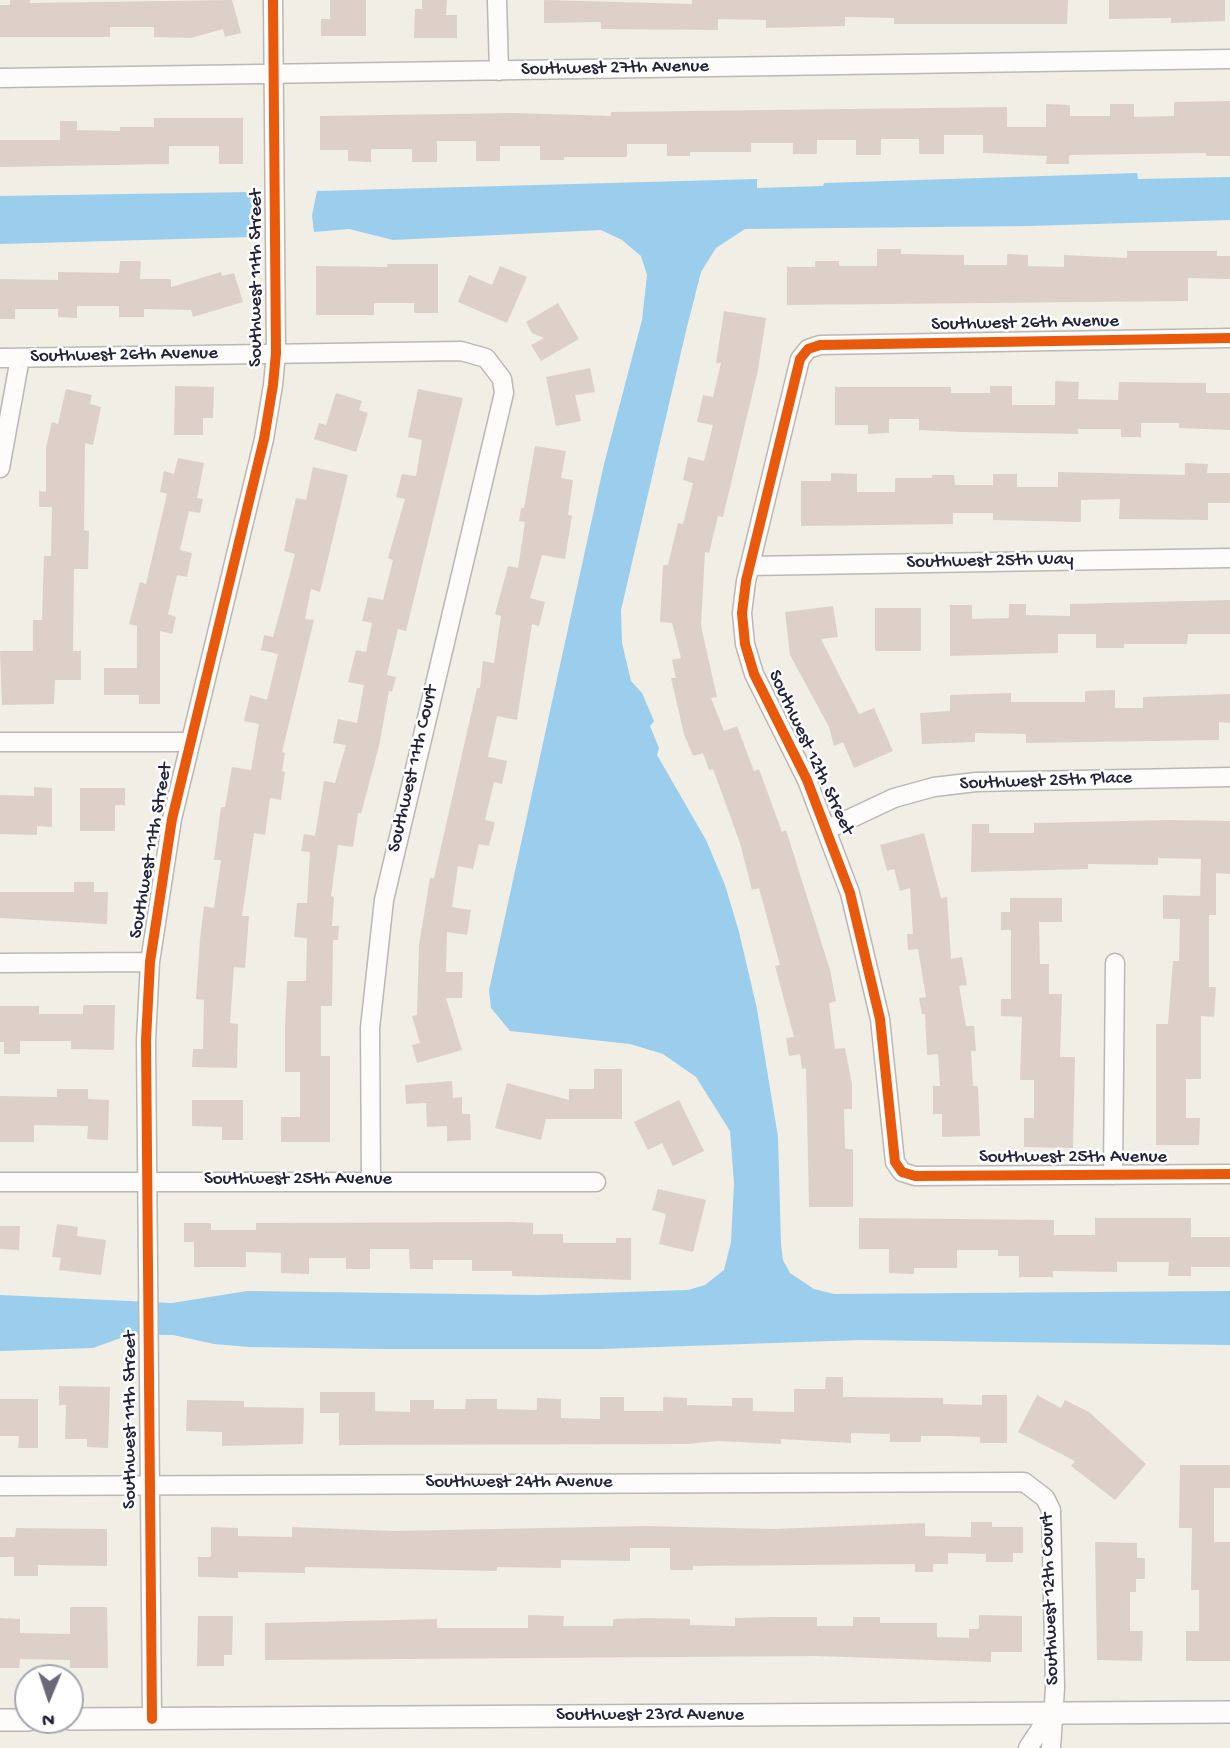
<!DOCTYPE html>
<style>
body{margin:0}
#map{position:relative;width:1230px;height:1748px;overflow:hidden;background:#f1eee6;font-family:"Gochi Hand",sans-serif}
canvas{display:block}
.north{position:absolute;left:14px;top:1664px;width:70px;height:70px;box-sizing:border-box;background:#fff;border:2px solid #a7a7b1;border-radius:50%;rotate:182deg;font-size:19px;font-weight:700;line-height:28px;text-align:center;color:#22223b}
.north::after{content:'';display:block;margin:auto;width:24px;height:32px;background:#6a6977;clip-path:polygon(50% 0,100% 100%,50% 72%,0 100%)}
</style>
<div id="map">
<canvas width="1230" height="1748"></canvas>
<div class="north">N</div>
</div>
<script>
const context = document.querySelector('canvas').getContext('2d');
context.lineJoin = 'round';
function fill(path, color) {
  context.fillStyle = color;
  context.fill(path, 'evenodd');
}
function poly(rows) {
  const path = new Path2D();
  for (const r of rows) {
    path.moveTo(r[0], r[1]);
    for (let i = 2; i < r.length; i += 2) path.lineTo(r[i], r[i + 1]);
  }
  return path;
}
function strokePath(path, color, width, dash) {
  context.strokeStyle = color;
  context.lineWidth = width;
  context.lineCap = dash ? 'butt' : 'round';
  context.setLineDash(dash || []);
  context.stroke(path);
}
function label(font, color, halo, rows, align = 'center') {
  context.font = font + ' "Gochi Hand",sans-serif';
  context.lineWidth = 5;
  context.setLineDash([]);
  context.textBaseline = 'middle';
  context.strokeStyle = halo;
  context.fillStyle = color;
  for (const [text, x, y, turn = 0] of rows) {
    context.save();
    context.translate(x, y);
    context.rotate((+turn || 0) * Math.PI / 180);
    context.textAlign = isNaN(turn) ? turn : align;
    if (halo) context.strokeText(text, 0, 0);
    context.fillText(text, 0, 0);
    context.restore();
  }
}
const water = poly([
 [1137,173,1138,179,1230,177,1230,220,1028,226,745,229,716,248,701,272,686,331,621,610,622,643,631,681,642,693,654,721,650,726,659,748,657,755,706,840,725,885,739,932,757,1009,778,1137,781,1244,783,1260,790,1273,814,1289,834,1294,1230,1291,1230,1345,860,1340,601,1349,380,1349,249,1347,214,1344,173,1335,129,1335,93,1348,0,1351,0,1295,172,1303,247,1291,537,1295,688,1290,705,1285,724,1270,731,1242,734,1184,730,1131,696,1077,663,1054,630,1044,510,1031,491,1008,489,990,604,464,642,320,647,275,641,256,622,240,601,230,393,240,349,229,314,232,312,215,317,191,757,179,757,188,823,186,824,183],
 [252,192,252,237,0,244,0,196]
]);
const building = poly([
 [10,0,30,0,30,3,232,0,241,33,225,37,223,29,191,38,154,37,154,27,110,27,110,37,0,37,0,5,10,5],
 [330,0,366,0,366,36,321,36,321,19,330,19],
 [422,0,447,0,446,15,457,15,457,38,414,38,415,9,422,9],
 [544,0,692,4,692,0,1068,0,1067,24,894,24,894,18,845,17,845,26,766,28,766,20,718,19,718,30,601,29,601,22,544,23],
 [1109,0,1225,0,1225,21,1171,23,1171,18,1109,19],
 [1230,101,1230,156,1206,156,1206,153,1069,155,1069,164,1046,164,1047,156,983,153,983,135,944,135,944,154,919,154,919,139,881,139,881,155,856,155,856,140,817,140,817,154,793,154,793,143,751,143,751,152,690,152,690,156,667,156,667,144,627,144,627,157,564,157,564,160,540,160,540,146,500,146,500,161,476,161,476,141,437,141,437,162,412,162,412,149,371,149,371,162,348,161,348,150,320,150,320,116,515,113,611,116,611,112,1007,107,1007,127,1046,127,1046,104,1070,105,1070,116,1110,116,1110,104,1134,104,1134,117,1174,116,1174,102],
 [154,118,243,118,243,164,219,164,219,146,169,146,169,164,0,167,0,140,60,140,60,121,77,121,77,130,120,131,120,127,154,127],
 [877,249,901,249,901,254,964,255,964,265,1007,265,1007,254,1028,255,1028,266,1064,267,1064,255,1127,258,1127,251,1217,251,1217,256,1230,256,1230,279,1188,278,1188,301,787,305,787,267,815,267,815,261,839,261,839,266,877,266],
 [120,261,141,261,140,279,171,279,171,287,221,272,222,276,234,273,243,302,193,317,191,310,144,309,144,317,119,317,119,306,77,306,77,318,58,317,58,309,15,309,15,319,0,319,0,279,58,280,58,272,119,273],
 [387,264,438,264,438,313,414,313,414,303,374,303,374,315,316,315,316,266,387,267],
 [500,266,527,277,507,323,458,302,469,275,492,285],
 [558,303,579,339,541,361,531,345,544,338,532,333,526,322],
 [724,311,766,318,758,370,723,517,718,516,709,553,705,552,701,626,717,697,711,698,724,731,737,726,754,771,759,769,782,832,786,830,830,970,836,1001,829,1003,835,1049,845,1048,852,1084,852,1109,844,1109,845,1149,853,1149,853,1207,809,1207,806,1068,802,1069,800,1054,789,1056,786,1038,794,1037,775,966,780,965,759,888,752,890,740,843,713,769,709,770,703,753,693,756,684,734,671,678,676,678,672,660,681,658,672,623,660,622,663,565,668,565,678,523,683,524,693,483,683,480,688,457,704,461,713,425,697,422,703,395,713,397,721,363,716,363],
 [590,368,595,392,575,395,581,421,556,426,546,377],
 [1055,381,1079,382,1078,399,1118,400,1119,382,1206,383,1206,393,1230,393,1230,430,1179,428,1179,423,1141,423,1141,437,1121,437,1121,429,1078,429,1078,434,963,432,919,430,919,419,889,419,889,433,868,434,868,425,835,425,835,387,951,387,951,393,990,393,990,386,1012,386,1012,405,1055,405],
 [175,386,214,387,213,418,203,418,203,435,174,435],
 [66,389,92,395,90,404,101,407,93,445,85,443,84,530,89,531,88,569,74,569,73,651,81,651,81,680,55,680,54,704,2,705,0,651,33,651,33,620,42,620,44,556,51,556,52,507,39,507,39,491,46,492,46,447,52,422,58,424],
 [418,389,463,398,406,631,398,629,387,675,396,677,392,692,389,691,379,746,361,814,358,813,353,847,338,845,331,896,334,897,332,926,339,926,338,940,333,940,332,1006,321,1006,321,1056,330,1056,330,1142,281,1142,281,1117,300,1117,300,1072,285,1072,285,1030,287,981,306,981,307,938,294,937,297,903,307,903,310,852,301,851,304,834,315,836,324,781,335,783,346,745,333,743,338,719,357,723,364,685,348,682,356,650,366,652,372,623,362,621,368,597,383,600,393,560,388,558,405,499,396,497,402,474,416,476,422,440,408,437],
 [336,393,362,401,359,410,368,413,356,452,314,439,319,423,326,425],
 [535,446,566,451,561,478,573,480,568,515,572,516,565,559,542,555,530,598,545,602,539,626,532,624,517,720,497,716,488,757,507,761,502,784,494,782,485,820,495,822,489,846,479,844,473,869,458,866,452,907,471,910,467,935,447,932,446,972,463,972,462,998,446,998,462,1050,417,1063,412,1045,420,1043,412,1016,417,1015,419,945,430,878,434,878,477,688,480,688,483,661,494,663,501,616,495,614,508,566,518,568,525,522,519,521,521,508,524,508],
 [178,458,204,463,197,498,203,499,200,513,189,511,180,550,192,553,187,577,177,575,168,614,176,617,172,634,160,631,160,704,139,704,139,695,104,695,104,668,137,668,137,626,129,624,140,582,146,584,167,494,160,492,164,471,174,474],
 [1185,463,1208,464,1207,473,1230,473,1230,503,1208,503,1208,520,1119,519,1120,499,1081,500,1081,522,993,520,993,513,953,513,953,524,801,526,801,481,831,481,831,473,857,474,857,492,895,492,895,478,932,478,932,475,954,475,955,485,993,485,993,474,1017,474,1017,487,1058,487,1058,472,1185,475],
 [313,467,348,475,320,592,311,589,305,619,314,620,282,752,285,753,282,771,285,772,281,800,270,798,265,835,254,833,242,916,249,916,245,968,234,967,230,1023,238,1024,237,1068,192,1067,193,1049,203,1049,204,1000,196,999,200,939,204,906,214,908,221,860,214,860,221,807,225,807,232,767,251,770,259,724,244,721,250,695,267,700,278,654,261,650,264,635,273,637,282,604,295,554,284,551,296,498,306,500],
 [1230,600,1230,634,1188,634,1187,644,1124,644,1124,648,1096,648,1096,634,1058,634,1058,653,950,656,950,605,972,605,972,619,1009,618,1009,604,1026,604,1026,615,1070,616,1070,604],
 [833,606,838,637,821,639,859,714,874,708,893,751,854,768,843,742,834,746,829,727,790,655,785,612],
 [875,608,921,608,921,651,875,651],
 [1115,690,1115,708,1143,708,1143,697,1230,694,1230,723,1219,722,1219,740,1026,743,1026,734,975,733,975,742,922,744,920,713,950,711,950,695,1011,693,1011,702,1085,702,1085,691],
 [34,787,52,788,52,827,37,826,37,835,0,834,0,795,34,796],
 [80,788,125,788,125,805,115,805,115,831,80,831],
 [1170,820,1230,821,1230,874,1216,873,1216,915,1209,915,1209,987,1216,987,1214,1017,1201,1016,1201,1079,1186,1079,1186,1118,1200,1118,1199,1145,1156,1145,1156,1024,1168,1024,1173,961,1179,961,1180,919,1163,919,1163,895,1200,896,1201,859,1158,858,1158,865,1088,864,1088,869,971,872,972,824,989,824,989,833,1034,833,1034,823],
 [924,833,941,898,947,897,951,959,962,957,967,985,959,986,966,1026,974,1026,976,1051,971,1051,973,1086,978,1086,980,1136,942,1137,942,1114,933,1114,933,1086,940,1086,938,1054,927,1055,925,1014,922,1014,919,998,926,997,918,949,908,950,907,934,913,934,910,888,900,891,894,869,887,871,880,845],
 [74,882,94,882,94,892,108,892,107,924,0,918,0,892,74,892],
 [1010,898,1062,898,1062,922,1039,922,1040,964,1049,964,1049,994,1062,994,1060,1057,1075,1057,1073,1148,1024,1147,1024,1118,1034,1118,1034,1080,1020,1080,1022,1017,1001,1016,1001,999,1011,999,1011,930,1001,930,1001,912,1010,912],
 [83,1005,115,1005,114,1050,71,1049,71,1041,20,1041,20,1054,4,1054,4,1042,0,1042,0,1006,39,1006,39,1014,83,1014],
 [594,1069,622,1069,622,1119,546,1119,541,1140,495,1128,507,1083,569,1100,569,1089,594,1089],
 [452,1081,453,1098,462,1097,462,1114,470,1114,471,1140,447,1141,447,1126,427,1127,426,1103,406,1104,405,1085],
 [57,1089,88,1089,88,1099,109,1100,108,1140,87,1139,88,1126,34,1125,34,1142,0,1142,0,1096,57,1097],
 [192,1100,243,1100,243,1140,222,1140,222,1127,192,1126],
 [679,1100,704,1151,673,1166,662,1143,648,1150,634,1122],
 [658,1189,706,1200,693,1252,659,1244,666,1214,652,1210],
 [859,1218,1054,1220,1054,1235,1095,1235,1095,1218,1191,1218,1191,1237,1230,1237,1230,1267,1191,1267,1191,1276,1168,1276,1169,1262,1117,1262,1117,1272,1053,1271,1053,1277,1019,1277,1019,1256,998,1256,998,1250,957,1250,957,1268,914,1268,914,1274,889,1273,889,1249,859,1249],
 [513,1222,533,1223,533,1234,563,1234,563,1243,616,1243,616,1238,631,1238,631,1280,512,1276,512,1271,472,1271,472,1260,433,1260,433,1269,410,1269,409,1249,370,1249,370,1269,346,1269,346,1258,309,1258,309,1274,281,1273,281,1253,246,1252,246,1267,194,1267,194,1242,184,1242,184,1223,211,1223,211,1230,256,1230,256,1223],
 [57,1224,78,1227,77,1236,106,1240,101,1275,59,1270,61,1258,52,1257],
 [0,1226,20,1226,19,1250,0,1249],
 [826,1377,843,1377,843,1397,943,1398,943,1404,982,1405,982,1395,1007,1395,1007,1443,980,1443,980,1437,949,1436,921,1436,921,1442,890,1442,890,1434,851,1433,851,1443,781,1439,781,1444,718,1441,686,1444,339,1445,339,1413,320,1413,320,1392,375,1392,375,1411,410,1412,410,1400,434,1400,434,1409,465,1409,466,1399,497,1399,497,1409,537,1410,537,1398,561,1399,561,1418,600,1419,600,1397,624,1397,624,1411,663,1411,663,1397,687,1398,687,1405,732,1406,732,1398,753,1398,753,1411,794,1412,794,1389,825,1389],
 [59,1386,110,1387,108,1448,87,1447,87,1439,65,1439,66,1405,59,1405],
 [1037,1395,1061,1408,1065,1400,1089,1412,1146,1464,1115,1500,1071,1466,1075,1461,1018,1432],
 [0,1399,38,1399,38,1448,18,1448,19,1436,0,1436],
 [187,1400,244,1401,244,1407,304,1408,303,1444,222,1446,222,1432,186,1431],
 [1180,1465,1230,1465,1230,1488,1214,1488,1214,1542,1230,1542,1230,1661,1186,1661,1186,1631,1199,1631,1199,1590,1191,1590,1192,1528,1179,1528],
 [971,1522,992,1522,992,1527,1023,1527,1023,1553,1013,1553,1013,1562,986,1562,986,1554,948,1553,948,1564,933,1564,933,1572,915,1572,915,1564,693,1566,693,1570,670,1570,670,1548,630,1548,630,1561,561,1560,561,1568,497,1567,497,1571,305,1567,305,1573,238,1572,238,1578,198,1577,198,1557,211,1557,211,1527,238,1528,238,1536,292,1537,292,1527,393,1531,645,1526,773,1529,925,1523,925,1536,971,1537],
 [16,1528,107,1529,107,1566,38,1565,38,1576,14,1576,14,1557,0,1557,0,1537,15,1537],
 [1095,1542,1137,1543,1137,1558,1145,1558,1145,1579,1136,1579,1136,1592,1130,1592,1130,1631,1143,1631,1142,1661,1097,1660],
 [70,1607,107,1607,108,1668,70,1668,70,1660,20,1659,19,1668,0,1668,0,1618,20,1619,20,1633,70,1634],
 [528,1615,564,1616,563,1626,613,1626,613,1619,648,1618,690,1619,690,1625,735,1626,735,1618,775,1617,817,1617,817,1626,853,1626,853,1617,880,1617,880,1623,937,1623,937,1637,969,1638,969,1629,979,1629,979,1615,1022,1616,1022,1652,991,1652,991,1662,816,1656,265,1660,265,1623,437,1619,437,1628,528,1628],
 [198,1616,233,1616,232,1655,224,1655,224,1666,197,1666]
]);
const minor = poly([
 [497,0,499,71],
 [0,78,1230,59],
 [1230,338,820,345,808,349,800,359,746,581,742,613,745,644,754,674,807,780,850,893,880,1019,895,1162,902,1172,915,1176,1230,1174],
 [0,358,461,351,486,358,502,379,504,393,384,900,370,1028,371,1180],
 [0,468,20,358],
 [750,566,1230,558],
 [0,742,190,742],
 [828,829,894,798,934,787,976,782,1230,777],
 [0,963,150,962],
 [1113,1175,1115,963],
 [0,1182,596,1182],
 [0,1486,1024,1482,1045,1498,1051,1510,1055,1688,1051,1748],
 [152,1719,146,1040,150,962,172,819,264,439,273,385,276,353,273,0],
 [1028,1748,1051,1713]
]);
const tertiary = poly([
 [70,1719,1230,1712],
 [0,1720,28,1720]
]);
const cycleway = poly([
 [1230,338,820,345,808,349,800,359,746,581,742,613,745,644,754,674,807,780,850,893,880,1019,895,1162,902,1172,915,1176,1230,1174],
 [152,1719,146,1040,150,962,172,819,264,439,273,385,276,353,273,0]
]);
const streetNames = [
 ["Southwest 27th Avenue",615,69,-1],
 ["Southwest 11th Street",257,278,-90],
 ["Southwest 26th Avenue",1025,324,-1],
 ["Southwest 26th Avenue",124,356,-1],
 ["Southwest 25th Way",990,562,-1],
 ["Southwest 12th Street",810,753,65],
 ["Southwest 11th Court",414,769,-77],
 ["Southwest 25th Place",1046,782,-2],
 ["Southwest 11th Street",152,851,-80],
 ["Southwest 25th Avenue",1073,1158],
 ["Southwest 25th Avenue",298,1180],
 ["Southwest 11th Street",131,1420,-90],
 ["Southwest 24th Avenue",519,1483],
 ["Southwest 12th Court",1051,1599,-92],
 ["Southwest 23rd Avenue",650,1716]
];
fill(water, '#9aceec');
fill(building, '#ddd0c9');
strokePath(minor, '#b9b8b5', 21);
strokePath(tertiary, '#b9b8b5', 24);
strokePath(minor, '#fdfcfb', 18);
strokePath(tertiary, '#fdfcfb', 21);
strokePath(cycleway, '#e8590c', 10);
label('19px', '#22223b', '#fff', streetNames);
</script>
